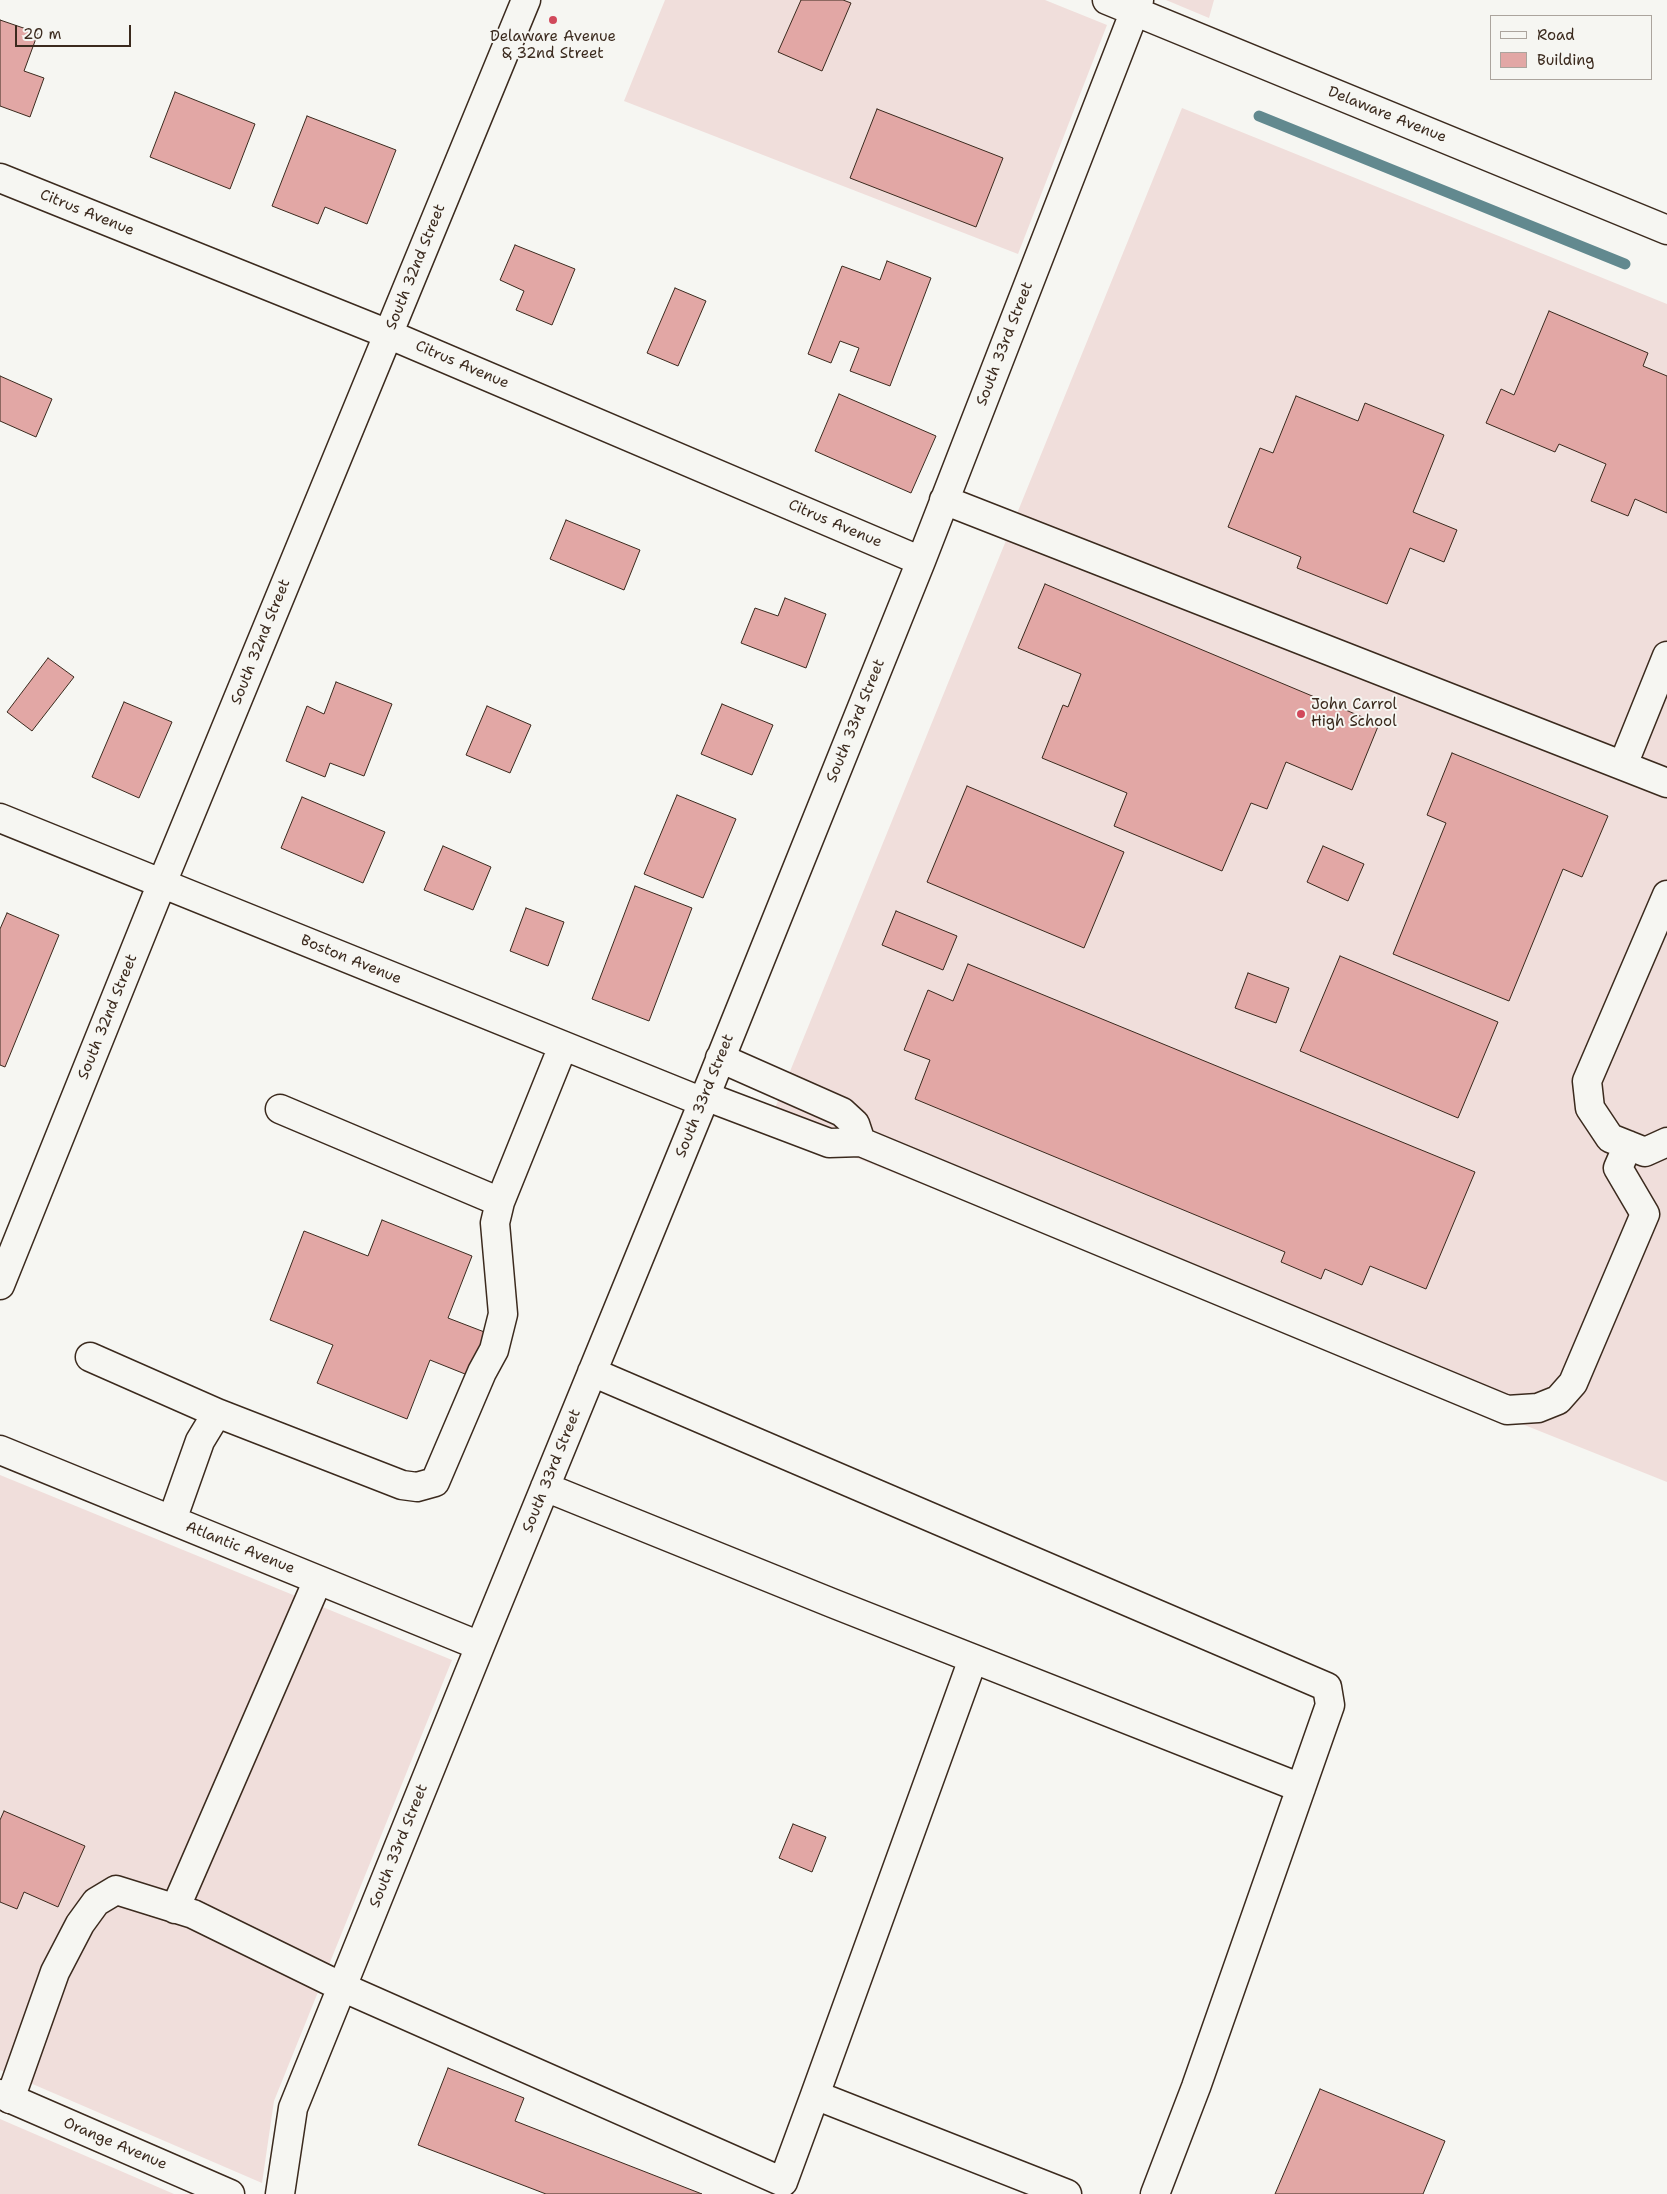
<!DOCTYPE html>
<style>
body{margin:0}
#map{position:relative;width:1667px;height:2194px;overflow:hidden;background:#f6f6f2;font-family:"Shantell Sans",sans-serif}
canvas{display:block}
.legend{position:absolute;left:1490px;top:15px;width:162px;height:65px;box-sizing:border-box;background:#f6f6f2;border:1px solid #aba49d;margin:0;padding:6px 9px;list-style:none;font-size:15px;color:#3b2a1e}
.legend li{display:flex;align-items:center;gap:10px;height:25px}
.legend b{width:25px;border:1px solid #aba49d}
.scale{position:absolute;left:15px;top:25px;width:116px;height:22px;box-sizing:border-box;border:2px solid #3b2a1e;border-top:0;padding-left:6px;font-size:15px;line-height:18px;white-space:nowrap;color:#3b2a1e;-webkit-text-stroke:4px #f6f6f2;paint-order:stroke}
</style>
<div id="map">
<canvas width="1667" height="2194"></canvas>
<ul class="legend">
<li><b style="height:6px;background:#f6f6f2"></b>Road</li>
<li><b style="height:14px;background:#e2a7a5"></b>Building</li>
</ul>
<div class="scale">20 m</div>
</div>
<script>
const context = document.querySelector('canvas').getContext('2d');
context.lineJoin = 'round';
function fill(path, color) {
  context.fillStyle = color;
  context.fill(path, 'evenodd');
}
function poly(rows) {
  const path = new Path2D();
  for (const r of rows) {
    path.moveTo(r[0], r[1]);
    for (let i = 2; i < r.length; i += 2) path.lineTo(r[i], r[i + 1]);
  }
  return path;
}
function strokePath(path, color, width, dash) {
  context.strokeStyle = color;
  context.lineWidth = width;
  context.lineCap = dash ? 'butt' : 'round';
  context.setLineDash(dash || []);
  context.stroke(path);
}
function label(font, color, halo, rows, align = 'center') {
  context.font = font + ' "Shantell Sans",sans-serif';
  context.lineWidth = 4;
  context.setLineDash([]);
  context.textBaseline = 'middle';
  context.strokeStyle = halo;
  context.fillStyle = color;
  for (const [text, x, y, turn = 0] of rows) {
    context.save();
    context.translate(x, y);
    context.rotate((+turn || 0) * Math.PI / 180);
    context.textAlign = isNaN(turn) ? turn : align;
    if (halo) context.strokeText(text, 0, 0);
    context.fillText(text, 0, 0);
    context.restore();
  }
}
const built = poly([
 [665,0,1045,0,1107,25,1018,254,624,101],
 [1166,0,1214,0,1209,18],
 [1182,108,1667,304,1667,1482,769,1123],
 [0,1475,452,1660,274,2101,262,2183,0,2070],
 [0,2119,174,2194,0,2194]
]);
const stream = poly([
 [1259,116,1625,264]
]);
const building = poly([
 [801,0,843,0,851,3,822,71,778,52,801,0],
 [0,20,38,33,24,71,44,78,30,117,0,106,0,20],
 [175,92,255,124,230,189,150,157,175,92],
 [877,109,1003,158,976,227,850,178,877,109],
 [307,116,396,150,367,224,325,207,318,224,272,206,307,116],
 [515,245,575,269,552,325,516,310,524,291,500,280,515,245],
 [887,261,931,278,890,386,850,371,859,348,840,341,831,363,808,354,842,266,880,280,887,261],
 [675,288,706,301,678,366,647,353,675,288],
 [1549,311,1648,353,1643,366,1667,376,1667,513,1635,499,1628,516,1591,501,1606,464,1559,444,1555,452,1486,423,1501,389,1514,395,1549,311],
 [0,376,52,399,36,437,0,421,0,376],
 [839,394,936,436,911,493,815,451,839,394],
 [1296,396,1358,421,1365,403,1444,435,1413,512,1457,530,1444,562,1410,548,1387,604,1297,568,1301,557,1228,527,1260,448,1273,453,1296,396],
 [566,520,640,550,624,590,550,559,566,520],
 [1045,584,1379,724,1352,790,1286,762,1267,809,1251,803,1222,871,1114,826,1127,793,1042,758,1063,705,1068,707,1081,674,1018,648,1045,584],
 [785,598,826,614,806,668,741,643,755,608,778,616,785,598],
 [48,658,74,677,32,731,7,712,48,658],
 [336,682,392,704,364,776,330,763,325,777,286,761,307,706,324,714,336,682],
 [124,702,172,722,139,798,92,777,124,702],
 [722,704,773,725,752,775,701,754,722,704],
 [487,706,531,725,510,773,466,755,487,706],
 [1452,753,1608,816,1582,877,1563,869,1509,1001,1393,954,1446,823,1427,815,1452,753],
 [967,786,1124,852,1084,948,927,882,967,786],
 [677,795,736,819,703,898,644,874,677,795],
 [302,797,385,832,363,883,281,848,302,797],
 [443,846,491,867,473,910,424,890,443,846],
 [1323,846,1364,864,1348,901,1307,882,1323,846],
 [635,886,692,908,649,1021,592,999,635,886],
 [526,908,564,922,548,966,510,951,526,908],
 [896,911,957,936,943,970,882,945,896,911],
 [7,913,59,935,5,1067,0,1065,0,929,7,913],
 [1340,956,1498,1022,1458,1118,1300,1051,1340,956],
 [968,964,1475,1172,1426,1289,1370,1266,1362,1285,1325,1269,1321,1279,1281,1262,1285,1252,915,1099,930,1060,904,1050,928,990,953,1001,968,964],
 [1248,973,1289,988,1276,1023,1235,1008,1248,973],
 [382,1220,472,1256,448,1318,487,1333,470,1376,430,1360,407,1419,317,1383,333,1345,270,1320,304,1231,368,1256,382,1220],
 [4,1811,85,1846,58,1907,24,1892,17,1909,0,1902,0,1820,4,1811],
 [793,1824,826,1837,812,1872,779,1858,793,1824],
 [448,2068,524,2098,515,2121,702,2194,546,2194,418,2145,448,2068],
 [1320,2089,1445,2141,1423,2194,1275,2194,1320,2089]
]);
const minor = poly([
 [1107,0,1667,230],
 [0,178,388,334,921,561],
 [944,500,1667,783],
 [1623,765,1667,656],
 [0,818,703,1102],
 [1667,895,1587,1081,1590,1108,1610,1138,1645,1152,1667,1142],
 [720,1058,842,1112,855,1124,861,1142],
 [705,1096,829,1143,861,1142,1507,1410,1538,1408,1558,1400,1573,1383,1645,1214,1618,1168,1628,1145],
 [280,1109,500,1202],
 [0,1285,162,883,526,0],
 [90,1357,217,1413],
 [592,1372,1327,1687,1330,1705,1196,2087,1155,2194],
 [0,1450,480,1646],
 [545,1487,832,1603,1301,1788],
 [172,1520,200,1441,217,1413,402,1485,417,1487,435,1482,482,1372,494,1350,503,1314,495,1223,500,1202,563,1046],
 [175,1909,318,1580],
 [815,2095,973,1659],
 [10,2099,55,1972,80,1924,96,1902,116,1890,193,1914,342,1987,783,2182,815,2095,1067,2194],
 [280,2194,293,2108,480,1646,703,1102,921,561,1139,0]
]);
const major = poly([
 [0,2094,230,2194]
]);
const markers = [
 [553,20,5,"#d1495b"],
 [1301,714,5,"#d1495b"]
];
const poiNames = [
 ["Delaware Avenue",553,37],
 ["& 32nd Street",553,54],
 ["John Carrol",1311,705,"left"],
 ["High School",1311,722,"left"]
];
const streetNames = [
 ["Delaware Avenue",1387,115,22],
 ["Citrus Avenue",87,213,22],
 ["South 32nd Street",416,267,-68],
 ["South 33rd Street",1005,344,-69],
 ["Citrus Avenue",462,365,23],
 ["Citrus Avenue",835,524,23],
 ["South 32nd Street",261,642,-68],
 ["South 33rd Street",856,721,-68],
 ["Boston Avenue",351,960,22],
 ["South 32nd Street",108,1017,-68],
 ["South 33rd Street",705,1096,-68],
 ["South 33rd Street",552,1471,-68],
 ["Atlantic Avenue",240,1548,22],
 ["South 33rd Street",399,1846,-68],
 ["Orange Avenue",115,2144,23]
];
fill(built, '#f0dedb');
strokePath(stream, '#62898f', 11);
fill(building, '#e2a7a5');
strokePath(building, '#3b2a1e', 1);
strokePath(minor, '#3b2a1e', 31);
strokePath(major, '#3b2a1e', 31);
strokePath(minor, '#f6f6f2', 28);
strokePath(major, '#f6f6f2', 28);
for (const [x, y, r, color] of markers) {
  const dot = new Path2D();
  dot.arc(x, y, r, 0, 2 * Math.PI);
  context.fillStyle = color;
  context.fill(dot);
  strokePath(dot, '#f6f6f2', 2);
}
label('15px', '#3b2a1e', '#f6f6f2', poiNames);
label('15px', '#3b2a1e', '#f6f6f2', streetNames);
</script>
